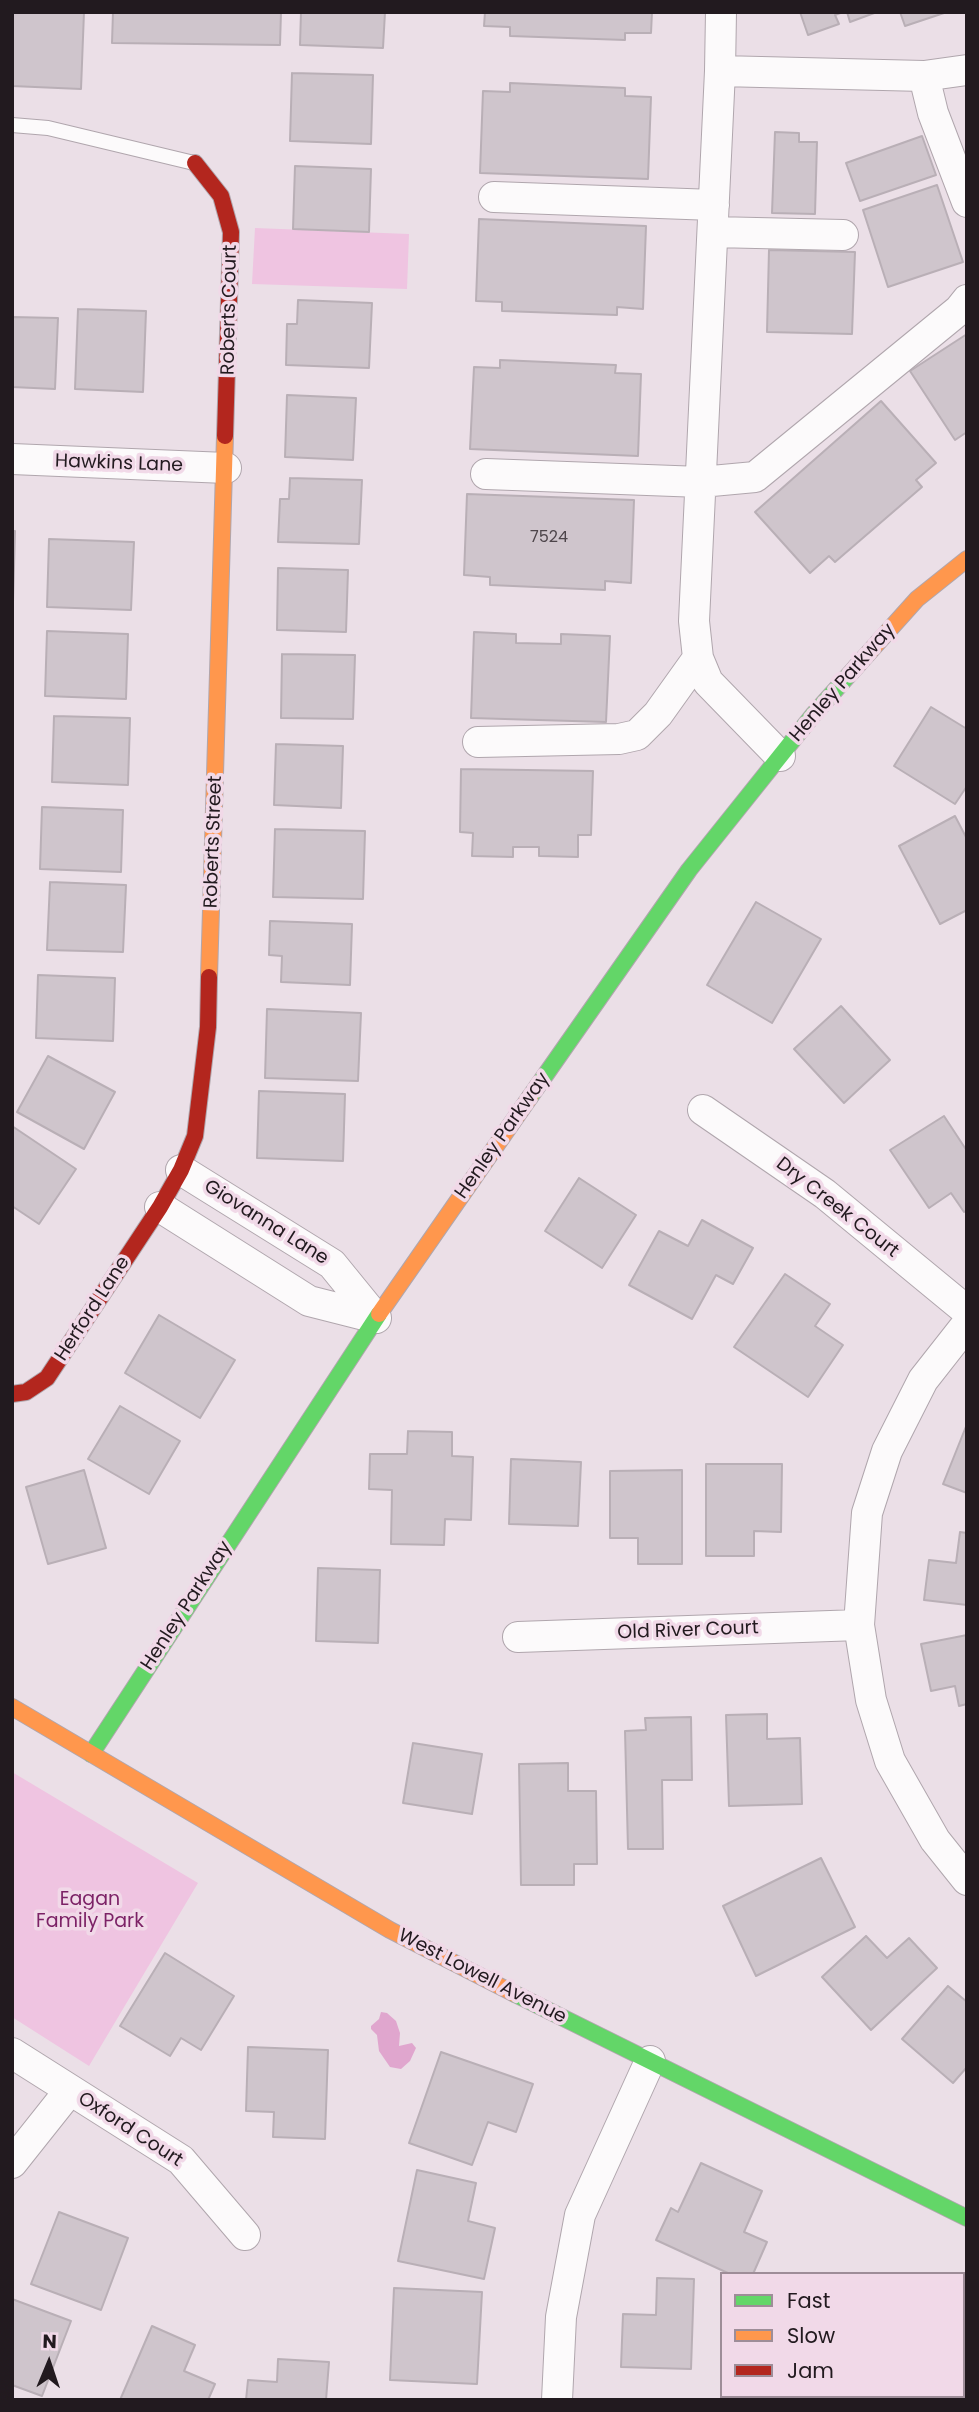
<!DOCTYPE html>
<style>
body{margin:0}
#map{position:relative;width:979px;height:2412px;overflow:hidden;background:#ebdfe7;font-family:Poppins,sans-serif}
canvas{display:block}
.frame{position:absolute;inset:0;border:14px solid #221a1f;pointer-events:none}
.legend{position:absolute;left:720px;top:2272px;width:245px;height:126px;box-sizing:border-box;background:#f1d9e8;border:2px solid #9e8d98;margin:0;padding:9px 12px;list-style:none;font-size:21px;color:#221a1f}
.legend li{display:flex;align-items:center;gap:14px;height:35px}
.legend b{width:35px;border:2px solid #9e8d98}
.north{position:absolute;left:14px;top:2328px;width:70px;height:70px;-webkit-text-stroke:5px #f1d9e8;paint-order:stroke;rotate:2deg;font-size:19px;font-weight:700;line-height:28px;text-align:center;color:#221a1f}
.north::after{content:'';display:block;margin:auto;width:24px;height:32px;background:#221a1f;clip-path:polygon(50% 0,100% 100%,50% 72%,0 100%)}
</style>
<div id="map">
<canvas width="979" height="2412"></canvas>
<div class="frame"></div>
<ul class="legend">
<li><b style="height:9px;background:#63d668"></b>Fast</li>
<li><b style="height:9px;background:#ff974d"></b>Slow</li>
<li><b style="height:9px;background:#b3261e"></b>Jam</li>
</ul>
<div class="north">N</div>
</div>
<script>
const context = document.querySelector('canvas').getContext('2d');
context.lineJoin = 'round';
function fill(path, color) {
  context.fillStyle = color;
  context.fill(path, 'evenodd');
}
function poly(rows) {
  const path = new Path2D();
  for (const r of rows) {
    path.moveTo(r[0], r[1]);
    for (let i = 2; i < r.length; i += 2) path.lineTo(r[i], r[i + 1]);
  }
  return path;
}
function strokePath(path, color, width, dash) {
  context.strokeStyle = color;
  context.lineWidth = width;
  context.lineCap = dash ? 'butt' : 'round';
  context.setLineDash(dash || []);
  context.stroke(path);
}
function label(font, color, halo, rows, align = 'center') {
  context.font = font + ' Poppins,sans-serif';
  context.lineWidth = 7;
  context.setLineDash([]);
  context.textBaseline = 'middle';
  context.strokeStyle = halo;
  context.fillStyle = color;
  for (const [text, x, y, turn = 0] of rows) {
    context.save();
    context.translate(x, y);
    context.rotate((+turn || 0) * Math.PI / 180);
    context.textAlign = isNaN(turn) ? turn : align;
    if (halo) context.strokeText(text, 0, 0);
    context.fillText(text, 0, 0);
    context.restore();
  }
}
const green = poly([
 [255,228,409,234,407,289,252,284],
 [12,1772,198,1883,89,2066,12,2017]
]);
const water = poly([
 [381,2012,387,2013,396,2021,400,2033,399,2046,412,2043,416,2048,410,2061,401,2069,390,2067,379,2051,377,2035,371,2029,371,2026,379,2019]
]);
const building = poly([
 [12,12,84,12,81,89,12,86,12,12],
 [113,12,281,12,280,45,112,43,113,12],
 [301,12,385,12,383,48,300,45,301,12],
 [485,12,652,12,651,33,625,33,625,40,510,36,510,27,484,26,485,12],
 [800,12,843,12,835,15,839,24,808,35,800,12],
 [847,12,877,12,850,22,847,12],
 [900,12,944,12,944,13,905,26,900,12],
 [292,73,373,75,371,144,290,141,292,73],
 [510,83,625,88,625,96,651,97,648,179,480,173,483,91,510,92,510,83],
 [775,132,799,133,799,142,817,142,815,214,772,213,775,132],
 [922,136,936,175,860,201,846,163,922,136],
 [295,166,371,169,369,232,293,229,295,166],
 [937,185,963,262,888,287,863,210,937,185],
 [479,219,646,226,643,309,617,307,617,315,502,311,502,302,476,301,479,219],
 [769,250,855,252,852,334,767,332,769,250],
 [298,300,372,303,369,368,286,365,287,324,297,324,298,300],
 [78,309,146,311,143,392,75,389,78,309],
 [12,317,58,318,55,389,12,387,12,317],
 [967,334,967,432,955,440,910,371,967,334],
 [500,360,616,365,615,373,641,374,638,456,470,449,474,367,500,368,500,360],
 [287,395,356,398,353,460,285,457,287,395],
 [881,401,936,463,916,480,922,487,835,562,829,556,810,573,755,512,881,401],
 [290,478,362,480,359,544,278,542,280,499,289,499,290,478],
 [467,494,634,500,631,583,605,581,605,590,490,585,490,577,464,575,467,494],
 [12,531,15,531,13,602,12,602,12,531],
 [49,539,134,542,131,610,47,607,49,539],
 [278,568,348,570,346,632,277,630,278,568],
 [47,631,128,634,126,699,45,696,47,631],
 [474,632,516,634,516,643,561,644,561,634,610,636,606,722,471,718,474,632],
 [282,654,355,655,353,719,281,718,282,654],
 [931,707,967,729,967,786,955,804,894,766,931,707],
 [54,716,130,718,128,785,52,782,54,716],
 [276,744,343,746,341,808,274,805,276,744],
 [461,769,593,771,591,835,578,835,578,857,539,856,539,847,513,847,513,857,472,856,473,833,460,832,461,769],
 [42,807,123,810,121,872,40,869,42,807],
 [955,816,967,839,967,910,940,924,899,846,955,816],
 [275,829,365,831,363,899,273,897,275,829],
 [50,882,126,885,123,952,47,950,50,882],
 [756,902,821,939,772,1023,707,985,756,902],
 [270,921,352,924,350,985,281,982,282,956,269,955,270,921],
 [38,975,115,978,113,1041,36,1038,38,975],
 [841,1006,890,1060,844,1103,794,1049,841,1006],
 [267,1009,361,1013,358,1081,265,1078,267,1009],
 [48,1056,115,1092,84,1149,17,1112,48,1056],
 [259,1091,345,1094,343,1161,257,1158,259,1091],
 [944,1116,967,1151,967,1210,964,1212,951,1193,929,1208,890,1150,944,1116],
 [12,1126,76,1169,39,1224,12,1206,12,1126],
 [579,1178,636,1215,602,1268,545,1231,579,1178],
 [702,1220,753,1248,733,1284,716,1275,692,1319,629,1285,659,1231,688,1246,702,1220],
 [785,1274,830,1304,815,1326,843,1345,808,1397,734,1347,785,1274],
 [159,1315,235,1360,200,1418,125,1373,159,1315],
 [120,1406,180,1441,149,1494,88,1459,120,1406],
 [967,1424,967,1493,943,1484,967,1424],
 [408,1431,452,1432,452,1456,473,1457,471,1520,445,1519,444,1545,391,1544,392,1490,369,1489,370,1454,407,1454,408,1431],
 [511,1459,581,1462,578,1526,509,1524,511,1459],
 [706,1464,782,1464,781,1532,754,1531,754,1556,706,1556,706,1464],
 [84,1470,106,1548,48,1564,26,1487,84,1470],
 [682,1470,682,1564,638,1564,638,1538,610,1538,610,1471,682,1470],
 [960,1532,967,1533,967,1605,924,1600,929,1560,956,1563,960,1532],
 [318,1568,380,1570,378,1643,316,1641,318,1568],
 [967,1635,967,1704,959,1706,955,1686,931,1691,921,1644,967,1635],
 [767,1714,767,1739,800,1738,802,1804,729,1806,726,1715,767,1714],
 [691,1717,692,1780,662,1780,663,1849,628,1849,625,1731,646,1730,645,1718,691,1717],
 [413,1743,482,1754,472,1814,403,1803,413,1743],
 [568,1763,568,1791,596,1791,597,1864,574,1864,574,1885,521,1885,519,1764,568,1763],
 [821,1858,855,1927,756,1976,723,1906,821,1858],
 [866,1936,887,1958,909,1938,937,1968,871,2030,822,1977,866,1936],
 [165,1953,234,1996,201,2050,181,2038,170,2056,120,2026,165,1953],
 [948,1986,967,2002,967,2067,953,2083,902,2039,948,1986],
 [248,2047,328,2050,325,2139,273,2137,274,2112,246,2111,248,2047],
 [441,2052,533,2084,516,2132,488,2122,472,2165,409,2143,441,2052],
 [701,2163,762,2191,744,2232,767,2242,753,2274,730,2274,656,2240,671,2208,678,2212,701,2163],
 [417,2170,476,2183,468,2221,495,2228,484,2279,398,2261,417,2170],
 [59,2212,128,2238,101,2310,31,2284,59,2212],
 [657,2278,694,2279,691,2369,621,2367,623,2314,656,2315,657,2278],
 [394,2288,482,2292,477,2384,390,2380,394,2288],
 [12,2299,71,2321,42,2396,12,2385,12,2299],
 [152,2326,195,2345,184,2371,215,2384,208,2400,120,2400,152,2326],
 [278,2359,329,2362,326,2400,246,2400,248,2380,277,2382,278,2359],
 [841,2396,863,2396,861,2400,846,2400,841,2396]
]);
const lane = poly([
 [12,125,48,128,194,163]
]);
const street = poly([
 [721,12,720,71,924,76,967,70],
 [720,71,694,621,698,658,708,682,780,756],
 [924,76,933,113,967,202],
 [494,197,714,205],
 [713,232,843,235],
 [12,459,226,468],
 [486,474,701,482,755,477,959,310,967,300],
 [478,742,619,739,637,735,658,714,698,658],
 [703,1110,825,1194,967,1311],
 [181,1170,332,1264,376,1318],
 [160,1207,309,1301,376,1318],
 [967,1324,923,1380,887,1451,867,1513,859,1625,871,1700,890,1761,935,1840,967,1880],
 [518,1637,859,1625],
 [12,2053,181,2160,245,2235],
 [12,2163,70,2090],
 [557,2400,561,2317,580,2215,650,2061]
]);
const fast = poly([
 [530,1097,689,870,813,715,856,667],
 [91,1754,379,1314],
 [515,1994,967,2218]
]);
const slow = poly([
 [856,667,917,599,967,559],
 [209,977,225,436],
 [379,1314,530,1097],
 [12,1707,390,1930,515,1994]
]);
const jam = poly([
 [195,163,221,196,231,232,225,436],
 [12,1394,26,1392,47,1378,160,1207,181,1170,195,1136,208,1027,209,977]
]);
const numberNames = [
 ["7524",549,538]
];
const streetNames = [
 ["Roberts Court",230,310,-89],
 ["Hawkins Lane",119,464,2],
 ["Henley Parkway",843,683,-49],
 ["Roberts Street",214,842,-88],
 ["Henley Parkway",503,1136,-55],
 ["Dry Creek Court",837,1208,38],
 ["Giovanna Lane",266,1223,32],
 ["Herford Lane",93,1309,-57],
 ["Henley Parkway",187,1606,-57],
 ["Old River Court",688,1631,-2],
 ["West Lowell Avenue",482,1977,27],
 ["Oxford Court",130,2130,33]
];
const parkNames = [
 ["Eagan",90,1900],
 ["Family Park",90,1922]
];
fill(green, '#efc4e1');
fill(water, '#e0a6ce');
fill(building, '#cfc5cc');
strokePath(building, '#b9afb6', 2);
strokePath(lane, '#b0a6ad', 16);
strokePath(street, '#b0a6ad', 32);
strokePath(fast, '#b0a6ad', 18);
strokePath(slow, '#b0a6ad', 18);
strokePath(jam, '#b0a6ad', 18);
strokePath(lane, '#fcfafb', 14);
strokePath(street, '#fcfafb', 30);
strokePath(fast, '#63d668', 16);
strokePath(slow, '#ff974d', 16);
strokePath(jam, '#b3261e', 16);
label('16px', '#4d454a', null, numberNames);
label('19px', '#221a1f', '#f1d9e8', streetNames);
label('19px', '#7c2266', '#f1d9e8', parkNames);
</script>
